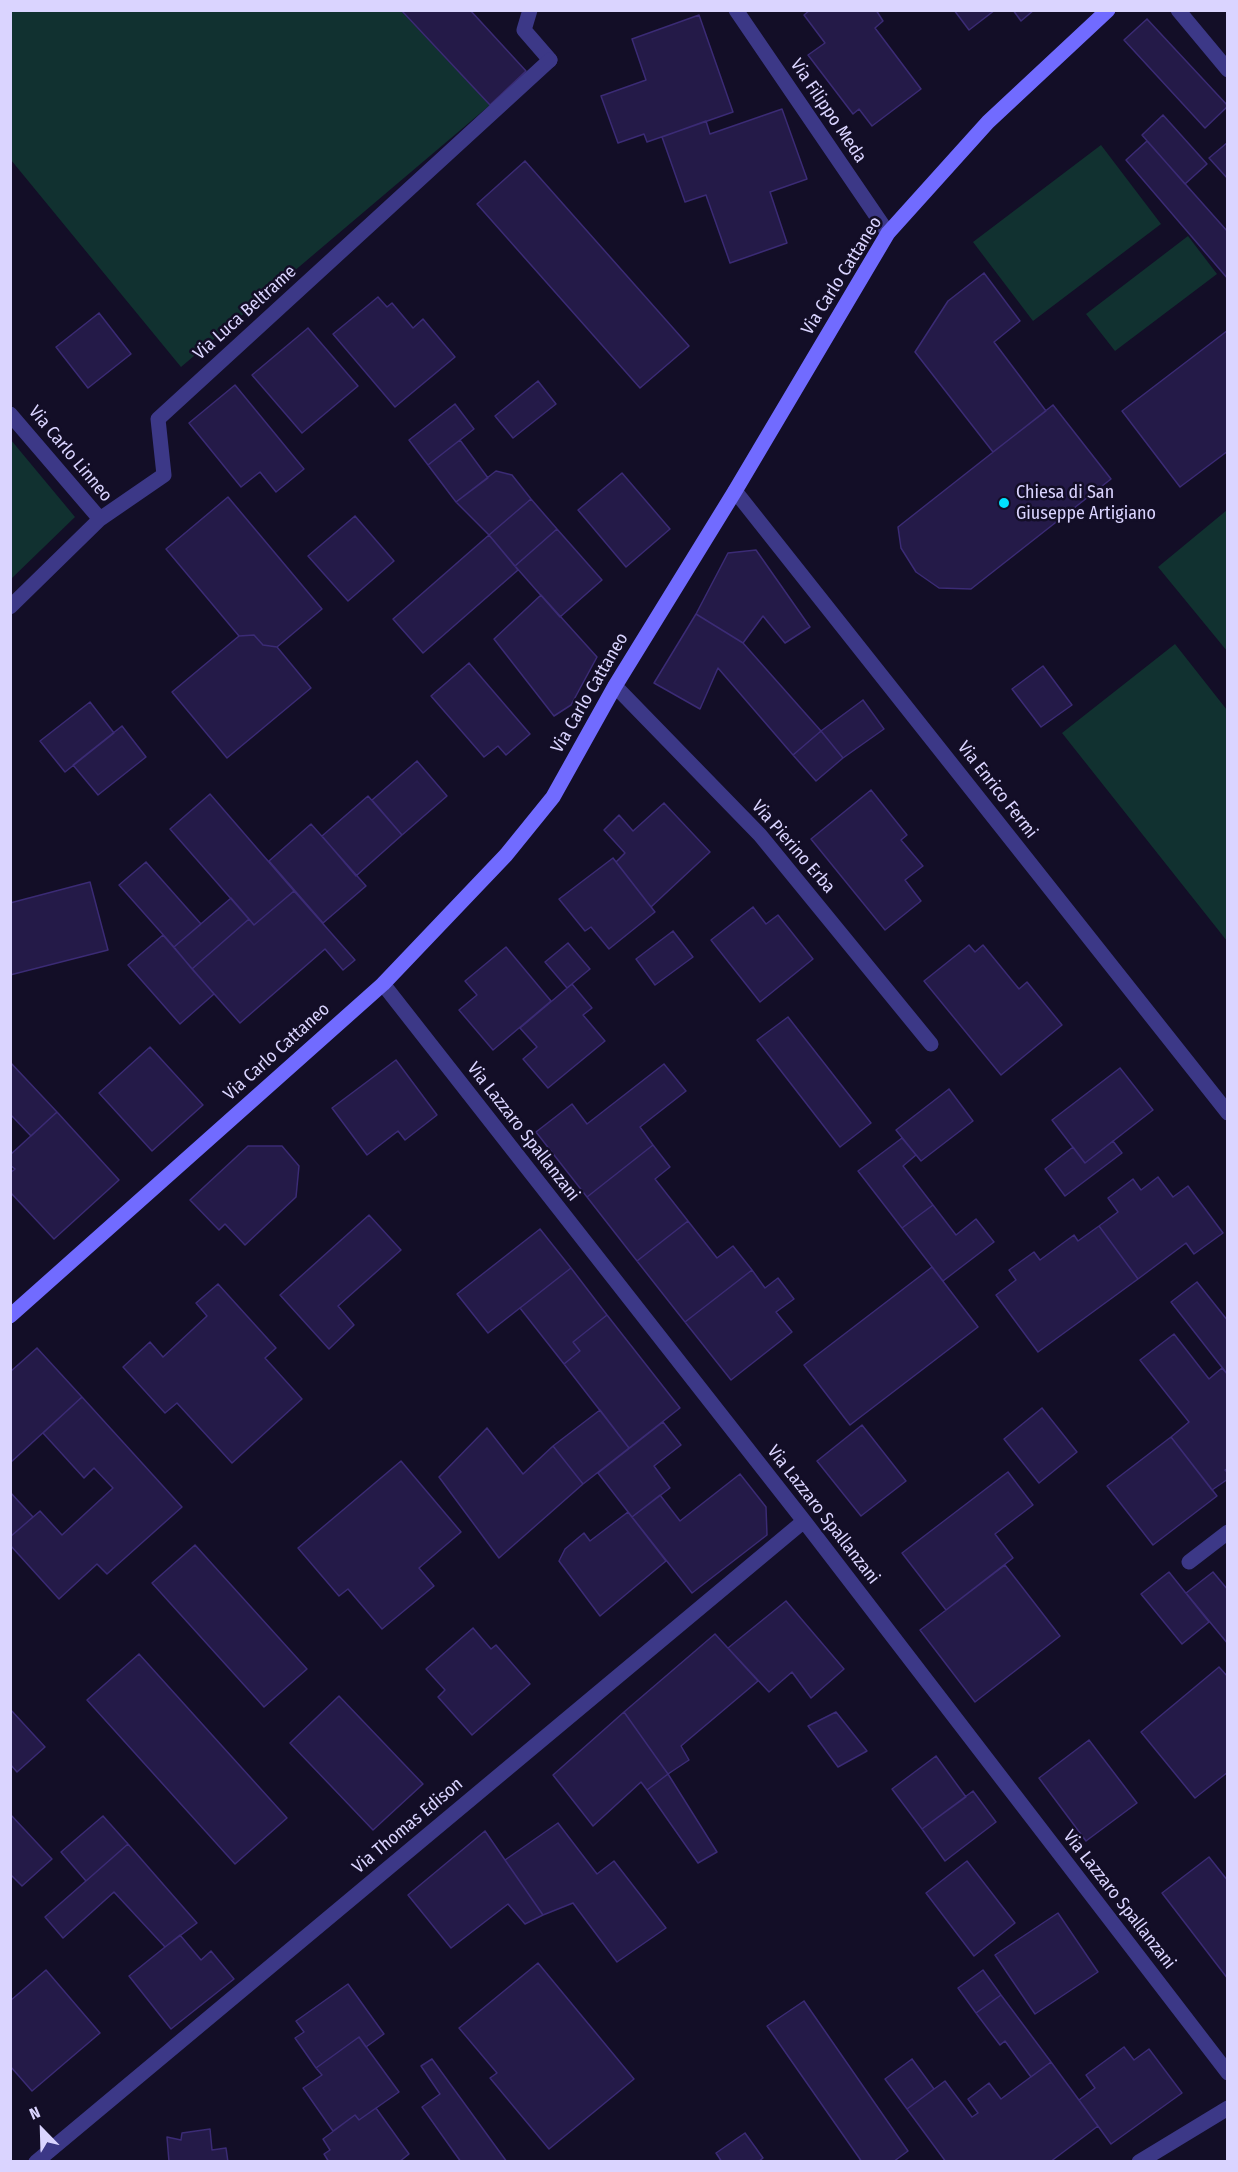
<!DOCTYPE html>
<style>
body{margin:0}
#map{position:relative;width:1238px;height:2172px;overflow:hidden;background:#130e27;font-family:"Fira Sans Condensed",sans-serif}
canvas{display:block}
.frame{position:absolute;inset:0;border:12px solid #dad4ff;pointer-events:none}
.north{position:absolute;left:12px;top:2100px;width:60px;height:60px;-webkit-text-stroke:4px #130e27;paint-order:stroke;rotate:337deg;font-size:16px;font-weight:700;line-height:24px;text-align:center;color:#dad4ff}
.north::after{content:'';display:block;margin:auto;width:21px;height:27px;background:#dad4ff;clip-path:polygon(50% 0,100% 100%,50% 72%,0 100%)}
</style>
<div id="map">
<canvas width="1238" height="2172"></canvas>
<div class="frame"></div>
<div class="north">N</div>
</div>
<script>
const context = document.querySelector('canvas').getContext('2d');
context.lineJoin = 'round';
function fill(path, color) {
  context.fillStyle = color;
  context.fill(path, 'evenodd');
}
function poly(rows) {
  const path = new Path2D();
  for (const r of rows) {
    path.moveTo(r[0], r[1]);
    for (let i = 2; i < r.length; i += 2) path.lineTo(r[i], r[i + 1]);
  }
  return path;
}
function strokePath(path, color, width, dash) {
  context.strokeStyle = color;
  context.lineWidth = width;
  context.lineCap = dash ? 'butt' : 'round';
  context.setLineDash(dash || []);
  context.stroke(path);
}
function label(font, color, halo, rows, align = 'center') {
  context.font = font + ' "Fira Sans Condensed",sans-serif';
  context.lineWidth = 5;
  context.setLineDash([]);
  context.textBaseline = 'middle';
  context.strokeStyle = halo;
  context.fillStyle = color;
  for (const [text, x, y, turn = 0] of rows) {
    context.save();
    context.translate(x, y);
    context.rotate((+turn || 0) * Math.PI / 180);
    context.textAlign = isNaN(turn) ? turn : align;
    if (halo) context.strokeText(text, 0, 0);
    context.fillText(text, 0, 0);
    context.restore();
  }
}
const green = poly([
 [10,11,401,11,490,105,181,367,11,160],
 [1101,145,1161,224,1033,321,973,242],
 [1188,236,1217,274,1115,351,1086,314],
 [11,440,75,517,11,579,10,579],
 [1227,510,1227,651,1158,567],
 [1175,644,1227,710,1227,941,1062,733]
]);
const building = poly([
 [401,10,470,10,526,71,490,105,401,10],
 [810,10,876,10,883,21,875,28,921,89,872,126,859,109,853,114,808,55,825,43,804,15,810,10],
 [954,10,995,10,969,30,954,10],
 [1013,10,1034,10,1021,21,1013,10],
 [699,15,733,112,647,142,644,134,618,143,601,96,646,80,632,39,699,15],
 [1147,19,1228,106,1205,128,1124,40,1147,19],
 [782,109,807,179,770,192,787,243,730,263,706,195,685,202,662,137,706,121,710,134,782,109],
 [1163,115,1207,164,1185,184,1142,135,1163,115],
 [1147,141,1228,232,1228,279,1126,160,1147,141],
 [1228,142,1228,179,1209,158,1228,142],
 [525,161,689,346,640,388,477,204,525,161],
 [984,273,1020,321,994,342,1046,411,993,452,915,352,948,301,984,273],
 [378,297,387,307,392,303,413,328,423,319,455,357,395,407,333,334,378,297],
 [99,313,131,354,88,388,56,347,99,313],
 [308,328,358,386,302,433,252,375,308,328],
 [1228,330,1228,451,1180,487,1122,411,1228,330],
 [538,381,556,404,513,438,495,416,538,381],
 [235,385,304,469,276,492,260,472,241,487,189,423,235,385],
 [455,404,474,429,428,465,409,440,455,404],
 [1053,405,1111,479,971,589,939,588,916,572,901,548,898,527,1053,405],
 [460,440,488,478,456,502,428,465,460,440],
 [496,471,512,475,531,499,489,535,456,502,496,471],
 [622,473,670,529,626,567,578,510,622,473],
 [228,497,322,609,277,647,263,645,254,635,239,636,166,549,228,497],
 [531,499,557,529,515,566,489,535,531,499],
 [355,516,394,561,348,601,308,556,355,516],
 [557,529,602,580,560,617,515,566,557,529],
 [489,535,518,570,423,653,393,619,489,535],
 [756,550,810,627,785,643,763,616,743,643,696,614,728,553,756,550],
 [541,595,597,657,571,705,554,716,494,639,541,595],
 [696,614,743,643,821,731,793,755,718,668,700,709,654,683,696,614],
 [254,635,263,645,277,647,311,688,227,758,172,692,239,636,254,635],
 [469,663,530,734,506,755,498,746,484,757,431,696,469,663],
 [1043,666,1072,705,1041,727,1012,689,1043,666],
 [863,700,884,729,843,758,821,731,863,700],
 [90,702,114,733,65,772,40,741,90,702],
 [122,726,146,757,98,795,73,765,122,726],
 [821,731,843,758,816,781,793,755,821,731],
 [417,761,447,796,402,835,372,800,417,761],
 [871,790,907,835,901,840,923,866,905,880,921,901,885,930,811,839,871,790],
 [210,794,294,891,254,925,170,829,210,794],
 [368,796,402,835,356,876,322,836,368,796],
 [664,803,710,852,651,907,616,862,625,853,604,830,619,815,633,831,664,803],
 [311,824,366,886,323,923,269,861,311,824],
 [613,858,655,912,609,949,591,927,585,931,559,899,613,858],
 [146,862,201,924,174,947,119,885,146,862],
 [90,882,108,950,10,975,10,903,90,882],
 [294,891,355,960,343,970,325,949,240,1023,192,969,249,919,254,925,294,891],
 [231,898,249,919,192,969,174,947,231,898],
 [753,907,766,924,778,915,813,959,760,1002,711,940,753,907],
 [673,931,693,957,655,985,636,959,673,931],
 [163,935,214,994,180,1024,128,965,163,935],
 [568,943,590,969,567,988,545,962,568,943],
 [969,945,975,952,983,945,1019,989,1027,982,1062,1025,1001,1075,924,981,969,945],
 [506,947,551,1001,493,1050,459,1010,477,995,465,981,506,947],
 [572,984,592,1008,583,1015,605,1041,548,1088,523,1059,537,1047,520,1028,572,984],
 [788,1017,871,1123,840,1147,757,1040,788,1017],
 [150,1047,203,1105,152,1151,99,1093,150,1047],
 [396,1060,437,1115,405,1140,398,1131,367,1155,332,1108,396,1060],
 [10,1062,57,1112,31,1136,10,1114,10,1062],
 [664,1064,686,1091,640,1127,653,1145,587,1197,536,1132,572,1104,587,1124,664,1064],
 [1120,1068,1153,1110,1085,1163,1052,1120,1120,1068],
 [949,1089,973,1121,921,1161,896,1130,949,1089],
 [57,1112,119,1180,54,1239,10,1192,10,1173,15,1169,10,1165,10,1155,57,1112],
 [902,1138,916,1155,903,1166,933,1205,902,1228,858,1171,902,1138],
 [1113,1141,1122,1153,1065,1196,1045,1169,1073,1147,1085,1163,1113,1141],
 [653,1145,670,1167,655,1179,688,1221,637,1261,587,1197,653,1145],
 [248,1146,282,1146,299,1166,296,1197,245,1245,225,1224,219,1230,190,1200,248,1146],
 [1158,1177,1173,1197,1188,1186,1223,1233,1194,1254,1186,1243,1138,1279,1099,1226,1118,1212,1108,1198,1133,1179,1141,1190,1158,1177],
 [933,1205,956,1235,976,1219,994,1242,943,1281,902,1228,933,1205],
 [369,1215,401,1250,338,1306,354,1325,329,1349,280,1295,369,1215],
 [688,1221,717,1258,733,1246,752,1270,685,1322,637,1261,688,1221],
 [1099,1226,1138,1279,1038,1352,996,1295,1016,1280,1009,1270,1034,1252,1040,1260,1074,1235,1078,1241,1099,1226],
 [540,1229,571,1268,488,1333,457,1294,540,1229],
 [932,1267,978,1327,850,1425,804,1365,932,1267],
 [571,1268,607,1315,573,1342,580,1351,564,1364,520,1308,571,1268],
 [752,1270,765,1288,778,1278,794,1299,776,1312,792,1332,731,1380,685,1322,752,1270],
 [1197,1282,1228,1321,1228,1375,1171,1302,1197,1282],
 [218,1284,276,1348,265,1358,302,1399,232,1463,177,1403,165,1413,123,1367,150,1342,163,1357,207,1316,196,1303,218,1284],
 [607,1315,680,1408,629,1448,564,1364,580,1351,573,1342,607,1315],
 [1174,1334,1209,1379,1222,1368,1228,1375,1228,1468,1225,1470,1228,1473,1228,1479,1212,1490,1171,1437,1189,1422,1140,1360,1174,1334],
 [37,1348,82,1397,10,1463,10,1372,37,1348],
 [82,1397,182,1507,107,1574,97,1564,59,1599,10,1545,10,1537,40,1511,62,1535,113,1488,94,1468,84,1478,43,1433,82,1397],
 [1042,1408,1077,1452,1039,1483,1004,1439,1042,1408],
 [600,1410,629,1448,583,1484,553,1446,600,1410],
 [663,1422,681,1445,654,1466,670,1488,632,1517,598,1473,663,1422],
 [862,1425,906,1481,861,1516,817,1461,862,1425],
 [487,1428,523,1474,553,1446,583,1484,499,1558,439,1477,487,1428],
 [1171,1437,1217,1496,1153,1545,1107,1486,1171,1437],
 [401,1461,461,1532,419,1568,434,1586,382,1629,348,1589,339,1596,298,1548,401,1461],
 [1008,1472,1033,1505,995,1534,1013,1558,946,1610,902,1553,1008,1472],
 [740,1474,766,1507,767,1535,692,1593,632,1517,660,1495,680,1521,740,1474],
 [10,1492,33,1517,10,1537,10,1492],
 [628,1512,666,1561,600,1616,559,1561,565,1549,584,1533,590,1541,628,1512],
 [195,1545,307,1669,264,1707,152,1583,195,1545],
 [1005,1565,1060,1636,975,1702,920,1630,1005,1565],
 [1169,1572,1209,1622,1182,1644,1141,1594,1169,1572],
 [1213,1572,1228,1590,1228,1644,1186,1593,1213,1572],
 [786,1601,844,1669,811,1698,792,1672,769,1692,728,1648,786,1601],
 [473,1628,491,1649,496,1645,530,1684,472,1735,438,1697,445,1690,426,1669,473,1628],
 [715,1634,758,1681,681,1746,689,1760,668,1774,624,1712,715,1634],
 [139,1654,287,1818,235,1864,87,1700,139,1654],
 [1219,1667,1228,1677,1228,1772,1195,1798,1141,1732,1219,1667],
 [339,1696,423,1784,373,1830,290,1743,339,1696],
 [10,1709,45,1747,17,1772,10,1764,10,1709],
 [624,1712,668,1774,647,1790,641,1782,593,1826,553,1775,624,1712],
 [836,1712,867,1751,838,1767,808,1726,836,1712],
 [1089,1740,1137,1803,1086,1841,1039,1778,1089,1740],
 [936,1756,966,1797,922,1829,892,1789,936,1756],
 [668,1774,717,1852,698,1863,647,1790,668,1774],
 [973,1791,996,1822,945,1861,922,1829,973,1791],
 [10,1814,52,1859,22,1886,10,1874,10,1814],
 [103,1816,128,1844,86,1881,61,1852,103,1816],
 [558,1823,597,1874,614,1861,666,1928,617,1962,573,1903,543,1915,505,1860,558,1823],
 [485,1831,543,1915,525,1924,508,1904,451,1948,408,1895,485,1831],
 [128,1844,197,1923,165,1947,114,1892,63,1938,45,1917,128,1844],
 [1209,1857,1228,1881,1228,1979,1162,1893,1209,1857],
 [967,1861,1015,1923,974,1956,926,1893,967,1861],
 [1058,1913,1098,1972,1035,2014,995,1955,1058,1913],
 [180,1935,201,1960,211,1951,234,1979,171,2029,129,1976,180,1935],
 [538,1963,634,2079,549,2149,490,2078,497,2073,459,2028,538,1963],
 [46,1970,100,2033,32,2091,10,2066,10,2001,46,1970],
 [983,1970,1001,1995,976,2013,958,1988,983,1970],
 [348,1984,384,2034,366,2047,359,2037,316,2068,295,2038,304,2032,296,2021,348,1984],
 [1001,1995,1051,2062,1031,2077,1005,2041,1000,2045,976,2013,1001,1995],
 [804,2001,908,2151,893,2162,862,2162,767,2026,804,2001],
 [359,2037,399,2092,359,2120,355,2115,333,2131,303,2088,322,2075,316,2068,359,2037],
 [1124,2047,1134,2060,1149,2049,1182,2093,1111,2144,1079,2100,1095,2088,1086,2075,1124,2047],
 [432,2059,507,2162,461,2162,422,2107,440,2094,421,2066,432,2059],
 [912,2059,934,2089,907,2109,885,2079,912,2059],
 [1051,2062,1098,2126,1050,2162,946,2162,907,2109,945,2081,972,2117,978,2113,968,2099,989,2083,1001,2099,1051,2062],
 [376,2108,409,2154,399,2162,329,2162,324,2154,330,2150,323,2139,355,2115,359,2120,376,2108],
 [210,2129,212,2150,226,2148,228,2162,169,2162,167,2137,181,2140,182,2133,210,2129],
 [745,2133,763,2158,758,2162,722,2162,716,2153,745,2133]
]);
const lane = poly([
 [530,10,524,30,550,60]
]);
const street = poly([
 [736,10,888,233],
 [1178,10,1228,70],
 [10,414,100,519],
 [735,491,1228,1113],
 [10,607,100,519,164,475,158,419,550,60],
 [615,686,760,835,931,1044],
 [383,984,804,1521,1228,2073],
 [1189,1562,1228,1532],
 [36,2162,804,1521],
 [1139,2162,1228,2108]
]);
const secondary = poly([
 [10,1316,383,984,506,855,553,797,615,686,735,491,888,233,988,122,1108,10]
]);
const markers = [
 [1004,503,6,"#00e2ff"]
];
const streetNames = [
 ["Via Filippo Meda",828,111,56],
 ["Via Carlo Cattaneo",842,276,-58],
 ["Via Luca Beltrame",245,313,-42],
 ["Via Carlo Linneo",70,454,50],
 ["Via Carlo Cattaneo",590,693,-60],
 ["Via Enrico Fermi",997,790,52],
 ["Via Pierino Erba",793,847,49],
 ["Via Carlo Cattaneo",277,1052,-42],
 ["Via Lazzaro Spallanzani",523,1132,52],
 ["Via Lazzaro Spallanzani",823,1515,52],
 ["Via Thomas Edison",408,1826,-40],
 ["Via Lazzaro Spallanzani",1119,1900,52]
];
const poiNames = [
 ["Chiesa di San",1016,493],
 ["Giuseppe Artigiano",1016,514]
];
fill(green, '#113130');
fill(building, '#241a48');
strokePath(building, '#3b2b75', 1.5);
strokePath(lane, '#3c3887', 15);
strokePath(street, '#3c3887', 15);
strokePath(secondary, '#716bff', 15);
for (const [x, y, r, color] of markers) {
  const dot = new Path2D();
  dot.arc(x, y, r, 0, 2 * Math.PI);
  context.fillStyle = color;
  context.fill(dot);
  strokePath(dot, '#130e27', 2);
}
label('18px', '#dad4ff', '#130e27', streetNames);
label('18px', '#dad4ff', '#130e27', poiNames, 'left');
</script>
